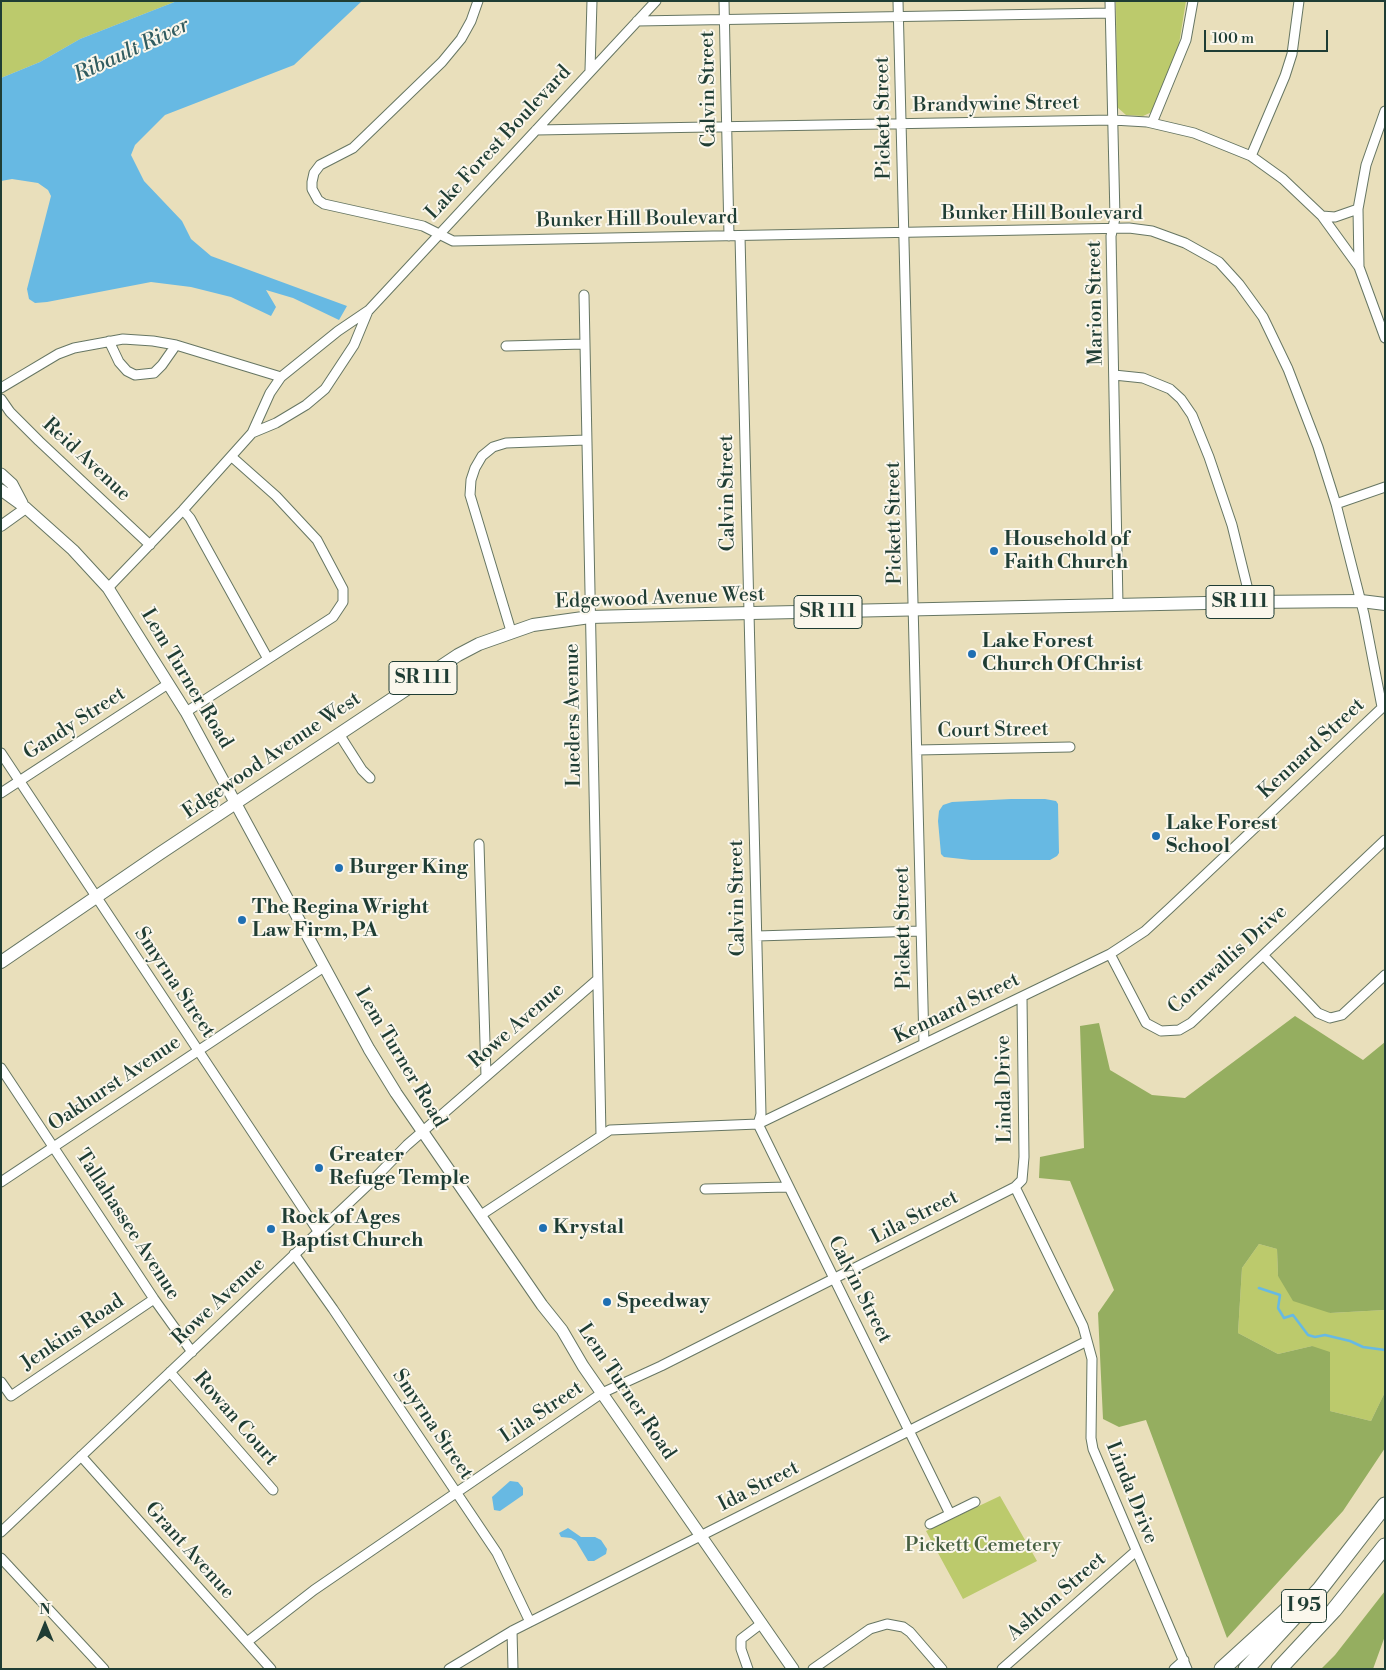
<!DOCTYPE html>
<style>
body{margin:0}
#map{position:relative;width:1386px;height:1670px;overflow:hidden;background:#e9dfbb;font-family:"Libre Bodoni",serif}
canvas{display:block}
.frame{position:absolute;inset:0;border:2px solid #1f3d34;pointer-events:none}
.north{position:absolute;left:20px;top:1600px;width:50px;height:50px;-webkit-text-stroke:4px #fbf7ec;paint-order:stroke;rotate:0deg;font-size:14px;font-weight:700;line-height:20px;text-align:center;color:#1f3d34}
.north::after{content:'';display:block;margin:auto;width:18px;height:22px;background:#1f3d34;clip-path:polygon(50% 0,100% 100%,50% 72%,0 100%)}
.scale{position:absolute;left:1204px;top:30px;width:124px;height:22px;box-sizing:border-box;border:2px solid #1f3d34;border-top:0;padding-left:6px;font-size:15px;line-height:18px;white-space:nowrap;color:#1f3d34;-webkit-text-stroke:4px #fbf7ec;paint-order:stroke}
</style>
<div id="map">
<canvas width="1386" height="1670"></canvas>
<div class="frame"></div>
<div class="north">N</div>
<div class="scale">100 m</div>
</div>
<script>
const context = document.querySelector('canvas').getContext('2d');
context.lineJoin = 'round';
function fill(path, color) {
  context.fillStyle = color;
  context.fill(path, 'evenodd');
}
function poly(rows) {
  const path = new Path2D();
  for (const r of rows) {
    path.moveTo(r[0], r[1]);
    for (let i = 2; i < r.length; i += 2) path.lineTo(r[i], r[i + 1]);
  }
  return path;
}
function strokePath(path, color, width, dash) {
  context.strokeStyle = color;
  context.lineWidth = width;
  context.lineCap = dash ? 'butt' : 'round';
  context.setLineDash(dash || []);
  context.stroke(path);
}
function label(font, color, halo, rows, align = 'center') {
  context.font = font + ' "Libre Bodoni",serif';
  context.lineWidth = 4;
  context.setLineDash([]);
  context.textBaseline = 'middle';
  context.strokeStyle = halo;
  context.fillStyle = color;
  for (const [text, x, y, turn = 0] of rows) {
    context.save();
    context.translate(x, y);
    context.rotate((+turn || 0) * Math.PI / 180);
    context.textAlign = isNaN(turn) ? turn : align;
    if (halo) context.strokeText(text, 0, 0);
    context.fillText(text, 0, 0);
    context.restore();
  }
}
const green = poly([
 [1,1,177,1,80,39,40,62,1,78],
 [1116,1,1186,1,1179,44,1152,112,1143,116,1126,115,1117,107],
 [1259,1244,1277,1249,1278,1276,1330,1313,1385,1310,1385,1392,1371,1421,1330,1411,1312,1346,1278,1354,1238,1333,1242,1268],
 [1000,1496,1037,1561,963,1599,926,1531]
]);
const forest = poly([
 [1295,1016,1363,1060,1385,1042,1385,1310,1330,1313,1293,1301,1278,1276,1277,1249,1259,1244,1242,1268,1238,1333,1278,1354,1312,1346,1330,1352,1330,1411,1371,1421,1385,1392,1385,1448,1343,1511,1227,1638,1146,1420,1119,1427,1103,1419,1098,1313,1114,1290,1070,1181,1039,1178,1040,1157,1084,1148,1080,1026,1099,1023,1110,1070,1152,1095,1185,1098],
 [1385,1591,1385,1636,1373,1669,1321,1669,1335,1655]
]);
const water = poly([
 [177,1,362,1,294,65,165,115,135,145,131,155,144,181,182,221,191,239,211,256,347,306,339,320,293,298,266,290,276,307,271,316,231,297,191,287,151,282,47,302,35,303,29,299,27,289,51,196,48,190,38,183,12,179,1,181,1,78,40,62,80,39],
 [1011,799,1045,799,1056,801,1058,804,1059,853,1057,856,1050,860,971,860,944,857,941,854,938,821,939,811,943,805,952,802],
 [510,1481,518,1482,523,1488,523,1495,500,1511,494,1510,492,1497],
 [568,1528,581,1537,595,1537,601,1540,607,1549,606,1554,594,1561,588,1561,576,1541,571,1538,561,1537,559,1533]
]);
const stream = poly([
 [1259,1288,1280,1295,1278,1308,1284,1318,1293,1315,1308,1335,1315,1337,1325,1335,1350,1341,1363,1347,1385,1350]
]);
const minor = poly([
 [478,1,471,21,461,39,442,62,353,148,320,165,314,173,312,182,312,189,318,200,324,204,423,226,453,241,1129,228,1152,231,1185,243,1219,262,1239,284,1263,317,1288,369,1318,447,1336,504,1364,614,1382,707],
 [724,1,729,236],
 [898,1,924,1044],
 [1110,1,1115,218,1111,236,1118,605],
 [637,21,1110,13],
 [590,70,592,1],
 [1385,111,1366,165,1358,209,1359,267,1385,338],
 [1152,123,1186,40,1193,1],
 [536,130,1113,120,1147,122,1194,133,1251,156,1283,179,1322,216,1359,267],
 [1251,156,1285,76,1292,54,1299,1],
 [1322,216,1335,217,1358,209],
 [740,236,761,1114,758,1124,950,1514],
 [584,295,601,1134],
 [109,341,119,362,127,371,135,375,154,373,162,365,176,345],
 [506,346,584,344],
 [1114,375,1143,378,1170,389,1181,399,1192,415,1209,457,1232,525,1251,602],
 [1,388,58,354,74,348,123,339,153,341,176,345,281,377],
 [1,399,10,412,39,441,150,545],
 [252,433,276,423,306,405,325,389,354,345,368,311],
 [1336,504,1385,487],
 [183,510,190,518,268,659],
 [108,588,183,510,252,433,270,393,281,377,338,331,369,310,656,1],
 [511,631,470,495,471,480,475,468,482,456,493,447,506,443,586,440],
 [186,712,333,617,343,602,343,589,317,540,276,496,232,457],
 [339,734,362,770,370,778],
 [917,750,1070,747],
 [1,753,318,1231],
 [1,793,168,684],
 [479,844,486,1076],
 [757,936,921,931],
 [1110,954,1146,1023,1161,1031,1179,1030,1191,1023,1385,840],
 [1263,955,1318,1013,1330,1018,1342,1015,1385,975],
 [1,1068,154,1299,192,1352],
 [1,1182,324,967],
 [1015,1187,1083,1326,1092,1359,1091,1438,1093,1449,1187,1669],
 [705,1189,788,1187],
 [481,1215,610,1130,758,1124,1110,954,1145,931,1171,907,1385,705],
 [294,1254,333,1309,497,1553,530,1622],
 [170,1372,273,1490],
 [1,1382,11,1396,154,1299],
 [81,1456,271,1669],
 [930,1524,975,1502],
 [1,1532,370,1183,407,1145,597,980],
 [1,1558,104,1669],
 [512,1631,513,1669],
 [247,1642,314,1590,602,1393,661,1366,1015,1187,1022,1180,1024,1157,1022,998],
 [449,1669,512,1631,1087,1341],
 [748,1669,741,1649,741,1639,762,1623],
 [813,1669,870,1629,887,1624,903,1627,910,1632,942,1669],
 [1002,1669,1136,1551],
 [1174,1669,1184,1660]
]);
const tertiary = poly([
 [1,526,26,508]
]);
const secondary = poly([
 [1,474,12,484,22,503],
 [1,490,26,508,73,550,108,588,186,712,369,1049,396,1093,542,1305,562,1330,583,1366,793,1669]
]);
const primary = poly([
 [1,962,159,854,458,655,479,644,533,625,590,617,706,614,1251,602,1361,601,1385,604]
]);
const motorway = poly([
 [1222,1669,1300,1598],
 [1246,1669,1320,1589,1385,1505],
 [1279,1669,1334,1610,1385,1546]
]);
const markers = [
 [994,551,5,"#1f6fb2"],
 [972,654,5,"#1f6fb2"],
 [1156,836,5,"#1f6fb2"],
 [339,868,5,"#1f6fb2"],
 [242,920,5,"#1f6fb2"],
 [319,1168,5,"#1f6fb2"],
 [543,1228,5,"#1f6fb2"],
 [271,1229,5,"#1f6fb2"],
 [607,1302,5,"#1f6fb2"]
];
const shields = [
 [1240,602,68],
 [828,612,68],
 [423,678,68],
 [1304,1606,45]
];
const shieldNames = [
 ["SR 111",1240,602],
 ["SR 111",828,612],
 ["SR 111",423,678],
 ["I 95",1304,1606]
];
const streetNames = [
 ["Calvin Street",709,89,-91],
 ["Brandywine Street",996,105,-1],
 ["Pickett Street",884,118,-91],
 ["Lake Forest Boulevard",499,143,-47],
 ["Bunker Hill Boulevard",1042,214],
 ["Bunker Hill Boulevard",637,220,-1],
 ["Marion Street",1096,303,-91],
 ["Reid Avenue",86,460,43],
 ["Calvin Street",728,493,-91],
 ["Pickett Street",895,523,-91],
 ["Edgewood Avenue West",660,599,-2],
 ["Lem Turner Road",186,679,59],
 ["Lueders Avenue",574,715,-91],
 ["Gandy Street",75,724,-33],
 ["Court Street",993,731,-1],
 ["Kennard Street",1312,749,-43],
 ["Edgewood Avenue West",272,756,-34],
 ["Calvin Street",738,898,-91],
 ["Pickett Street",904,928,-91],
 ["Cornwallis Drive",1228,960,-42],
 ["Smyrna Street",174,983,56],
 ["Kennard Street",957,1009,-26],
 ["Rowe Avenue",517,1026,-41],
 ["Lem Turner Road",400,1058,59],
 ["Oakhurst Avenue",115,1084,-34],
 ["Linda Drive",1005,1089,-91],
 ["Lila Street",915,1218,-27],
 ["Tallahassee Avenue",127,1225,57],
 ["Calvin Street",859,1290,63],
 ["Rowe Avenue",219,1302,-43],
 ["Jenkins Road",73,1333,-34],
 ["Lem Turner Road",626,1392,56],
 ["Lila Street",542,1413,-34],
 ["Rowan Court",235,1419,49],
 ["Smyrna Street",432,1425,56],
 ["Ida Street",759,1487,-27],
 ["Linda Drive",1131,1493,68],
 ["Grant Avenue",189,1551,48],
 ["Ashton Street",1057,1597,-41]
];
const poiNames = [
 ["Household of",1004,540],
 ["Faith Church",1004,563],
 ["Lake Forest",982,642],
 ["Church Of Christ",982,665],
 ["Lake Forest",1166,824],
 ["School",1166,847],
 ["Burger King",349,868],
 ["The Regina Wright",252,908],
 ["Law Firm, PA",252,931],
 ["Greater",329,1156],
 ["Refuge Temple",329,1179],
 ["Rock of Ages",281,1218],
 ["Baptist Church",281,1241],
 ["Krystal",553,1228],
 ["Speedway",617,1302]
];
const parkNames = [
 ["Pickett Cemetery",983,1546]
];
const waterNames = [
 ["Ribault River",132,51,-25]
];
fill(green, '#bcca6c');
fill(forest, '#95ae60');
fill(water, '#67b9e3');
strokePath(stream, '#67b9e3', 2.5);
strokePath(minor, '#667663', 11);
strokePath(tertiary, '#667663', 12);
strokePath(secondary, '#667663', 13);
strokePath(primary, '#667663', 14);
strokePath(motorway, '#667663', 17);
strokePath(minor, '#fff', 9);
strokePath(tertiary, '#fff', 10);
strokePath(secondary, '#fff', 11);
strokePath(primary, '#fff', 12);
strokePath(motorway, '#fff', 15);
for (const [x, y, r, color] of markers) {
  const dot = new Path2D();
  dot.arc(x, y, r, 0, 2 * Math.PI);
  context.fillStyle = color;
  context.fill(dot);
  strokePath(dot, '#fbf7ec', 2);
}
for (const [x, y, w] of shields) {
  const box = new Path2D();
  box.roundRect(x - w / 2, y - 16.5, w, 33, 4);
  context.fillStyle = '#fbf7ec';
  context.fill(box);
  strokePath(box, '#1f3d34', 1);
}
label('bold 19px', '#1f3d34', null, shieldNames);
label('20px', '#1f3d34', '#fbf7ec', streetNames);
label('bold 20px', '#1f3d34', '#fbf7ec', poiNames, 'left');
label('20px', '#466042', '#fbf7ec', parkNames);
label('italic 21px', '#315c60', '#fbf7ec', waterNames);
</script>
